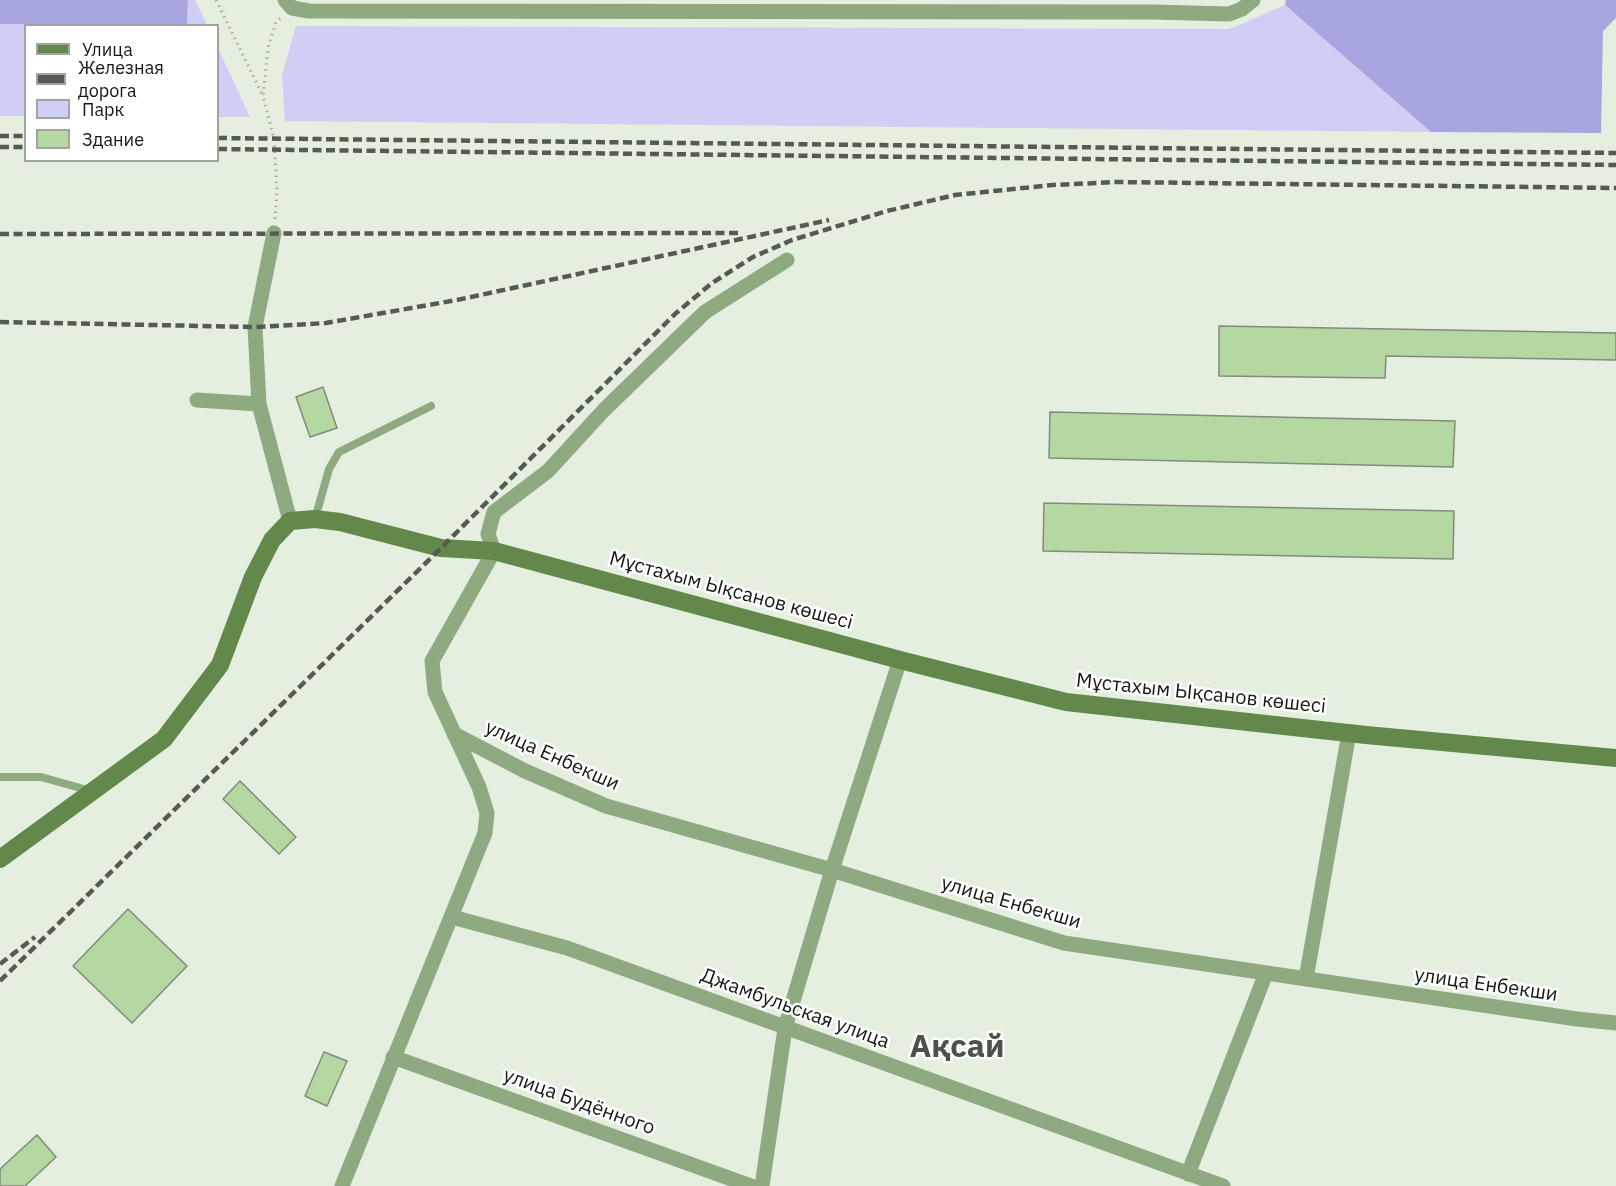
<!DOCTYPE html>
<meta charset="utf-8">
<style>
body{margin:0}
#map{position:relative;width:1616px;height:1186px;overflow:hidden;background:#e5efe0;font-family:"IBM Plex Sans",sans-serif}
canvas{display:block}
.legend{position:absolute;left:24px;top:24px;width:195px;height:138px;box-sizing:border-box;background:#fff;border:2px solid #a1a3a1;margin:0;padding:8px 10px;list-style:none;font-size:18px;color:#151913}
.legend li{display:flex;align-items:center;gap:12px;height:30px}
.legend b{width:30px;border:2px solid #a1a3a1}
</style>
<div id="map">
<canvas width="1616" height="1186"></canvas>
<ul class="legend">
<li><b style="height:8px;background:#63884b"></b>Улица</li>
<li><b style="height:8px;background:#555b52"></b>Железная дорога</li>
<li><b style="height:16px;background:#cfcff5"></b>Парк</li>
<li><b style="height:16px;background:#b5d7a1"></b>Здание</li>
</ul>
</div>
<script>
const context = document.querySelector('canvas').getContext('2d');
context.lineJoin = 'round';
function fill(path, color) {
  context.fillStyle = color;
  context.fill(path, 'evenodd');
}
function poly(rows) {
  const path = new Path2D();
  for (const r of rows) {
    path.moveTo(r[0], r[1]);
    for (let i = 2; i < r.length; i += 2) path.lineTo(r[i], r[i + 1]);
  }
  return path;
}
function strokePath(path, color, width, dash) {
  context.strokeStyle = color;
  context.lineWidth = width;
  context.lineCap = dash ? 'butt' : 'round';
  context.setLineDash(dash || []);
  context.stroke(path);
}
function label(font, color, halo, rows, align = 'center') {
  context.font = font + ' "IBM Plex Sans",sans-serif';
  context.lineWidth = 5;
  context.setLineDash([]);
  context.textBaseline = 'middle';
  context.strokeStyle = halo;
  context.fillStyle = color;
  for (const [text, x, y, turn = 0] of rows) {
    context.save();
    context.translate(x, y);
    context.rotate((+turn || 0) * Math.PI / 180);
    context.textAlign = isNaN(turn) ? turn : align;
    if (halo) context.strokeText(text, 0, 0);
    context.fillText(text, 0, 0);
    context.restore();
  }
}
const green = poly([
 [188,0,195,0,207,25,26,26,25,116,0,116,0,24,187,24],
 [1285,5,1431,132,285,121,282,75,296,26,1230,29],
 [218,48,250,117,218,117]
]);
const forest = poly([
 [0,0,188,0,187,24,0,24],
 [1286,0,1616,0,1616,18,1603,31,1601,133,1431,132,1285,5]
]);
const building = poly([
 [1219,326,1616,333,1616,360,1386,356,1385,378,1219,376,1219,326],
 [323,387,337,428,310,437,296,397,323,387],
 [1050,412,1455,421,1453,467,1049,458,1050,412],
 [1044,503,1454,511,1453,559,1043,551,1044,503],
 [240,781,296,837,279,854,223,799,240,781],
 [128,909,187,966,132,1023,73,966,128,909],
 [324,1052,347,1061,327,1106,305,1096,324,1052],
 [37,1135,56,1157,25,1186,0,1186,0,1169,37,1135]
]);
const path = poly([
 [216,0,263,96],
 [275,219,277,191,274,139,263,96,268,48,276,22,283,16]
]);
const service = poly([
 [315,519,329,469,339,452,431,406],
 [0,777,41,777,91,791]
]);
const minor = poly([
 [285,0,292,8,309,11,1152,12,1229,14,1242,9,1253,0],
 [274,233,255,327,259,404,290,521],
 [197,400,259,404],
 [454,734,525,771,606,806,832,870,1064,943,1577,1019,1616,1023],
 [452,917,567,948,1223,1186],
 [1306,979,1349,733],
 [393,1057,751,1186],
 [1188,1174,1266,973],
 [342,1186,485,833,487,813,479,787,435,692,432,661,494,551,488,534,494,512,548,471,604,410,705,312,787,260],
 [762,1186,785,1028,832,870,900,660]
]);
const secondary = poly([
 [0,859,164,739,220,665,253,577,272,540,290,521,315,519,340,522,441,548,494,551,900,660,1066,702,1366,735,1616,758]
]);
const rail = poly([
 [0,136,26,136],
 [218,138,1616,153],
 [0,147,26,147],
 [218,149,1616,165],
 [0,234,740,233],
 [0,322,255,327,326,323,457,300,829,220],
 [0,964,35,937],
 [0,981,441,548,675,314,712,283,753,257,792,240,887,211,955,195,1053,185,1117,182,1616,188]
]);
const streetNames = [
 ["Мұстахым Ықсанов көшесі",731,591,15],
 ["Мұстахым Ықсанов көшесі",1201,694,6],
 ["улица Енбекши",552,756,24],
 ["улица Енбекши",1011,903,16],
 ["улица Енбекши",1486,985,8],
 ["Джамбульская улица",795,1009,20],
 ["улица Будённого",579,1102,20]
];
const townNames = [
 ["Ақсай",957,1048]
];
fill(green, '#cfcff5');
fill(forest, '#a8a6e0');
fill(building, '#b5d7a1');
strokePath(building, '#828b7d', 1.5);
strokePath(path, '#a5ada1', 3, [1.5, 4.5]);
strokePath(service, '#8fa980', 8);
strokePath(minor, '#8fa980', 15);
strokePath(secondary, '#63884b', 18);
strokePath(rail, '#555b52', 4.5, [9, 4.5]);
label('20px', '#151913', '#fff', streetNames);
label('bold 32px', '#4b5346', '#fff', townNames);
</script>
